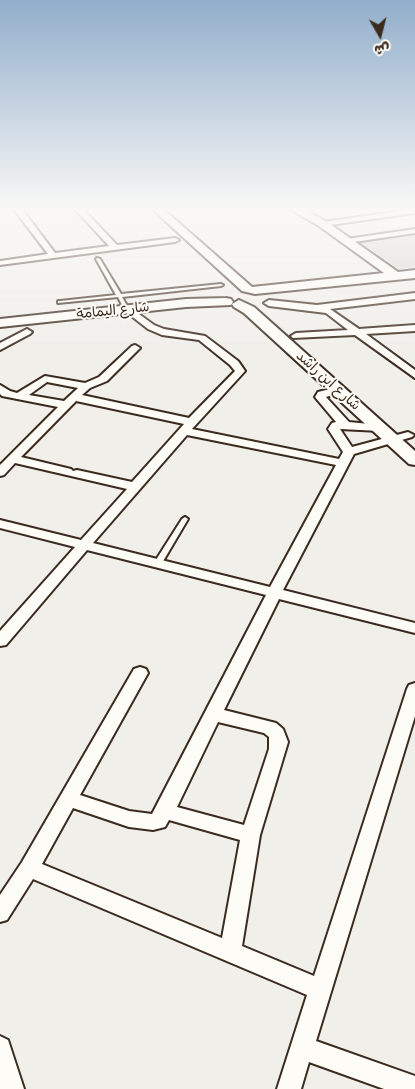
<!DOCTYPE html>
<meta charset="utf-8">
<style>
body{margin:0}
#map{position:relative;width:415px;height:1089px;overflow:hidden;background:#f1efea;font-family:"Patrick Hand","Playpen Sans Arabic",sans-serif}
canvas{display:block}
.north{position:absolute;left:355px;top:10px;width:50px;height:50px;-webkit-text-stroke:4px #fdfcf7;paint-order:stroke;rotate:172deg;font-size:14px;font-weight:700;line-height:20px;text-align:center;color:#3b2a1e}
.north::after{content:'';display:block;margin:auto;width:18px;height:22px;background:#3b2a1e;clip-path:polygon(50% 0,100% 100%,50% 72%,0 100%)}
</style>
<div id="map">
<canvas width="415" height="1089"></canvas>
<div class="north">ش</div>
</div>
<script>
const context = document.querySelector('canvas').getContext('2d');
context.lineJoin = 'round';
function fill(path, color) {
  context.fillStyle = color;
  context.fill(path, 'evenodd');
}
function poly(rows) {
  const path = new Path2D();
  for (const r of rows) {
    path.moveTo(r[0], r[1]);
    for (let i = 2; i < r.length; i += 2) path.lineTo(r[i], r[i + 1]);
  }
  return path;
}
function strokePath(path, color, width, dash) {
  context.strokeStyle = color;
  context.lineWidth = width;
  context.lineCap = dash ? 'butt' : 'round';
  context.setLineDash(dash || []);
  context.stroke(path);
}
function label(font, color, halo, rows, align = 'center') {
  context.font = font + ' "Patrick Hand","Playpen Sans Arabic",sans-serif';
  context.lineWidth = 4;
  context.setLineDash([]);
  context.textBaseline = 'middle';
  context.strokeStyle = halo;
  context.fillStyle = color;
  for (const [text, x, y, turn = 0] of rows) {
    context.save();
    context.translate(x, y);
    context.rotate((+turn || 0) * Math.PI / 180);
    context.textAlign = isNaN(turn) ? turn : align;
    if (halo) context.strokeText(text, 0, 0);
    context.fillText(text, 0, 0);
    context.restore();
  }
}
const green = poly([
 [415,235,415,267,399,269,360,242]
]);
const lane = poly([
 [97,258,100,259,121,294,221,284,223,285,221,286,122,297,126,304,124,305,122,305,118,297,58,303,58,301,60,301,116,295,96,259,97,258],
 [185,517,188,519,162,563,158,565,156,565,154,563,182,519,185,517]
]);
const street = poly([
 [13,208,21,208,55,253,109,246,74,208,82,208,117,245,175,238,179,240,175,242,0,265,0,261,48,254,13,208],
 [415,209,415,213,323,226,319,224,323,222,415,209],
 [415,229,415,233,347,243,343,241,347,239,415,229],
 [415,293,415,299,330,309,359,329,415,325,415,331,366,334,415,370,415,378,355,335,293,338,291,336,296,333,348,330,326,313,269,306,264,303,269,300,317,305,415,293],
 [128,306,154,325,164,329,205,336,238,361,245,371,192,429,339,459,343,452,328,429,332,423,336,422,315,397,318,392,338,387,343,390,342,392,326,397,349,422,380,425,386,428,380,431,340,429,352,447,408,432,414,435,412,437,354,454,283,590,415,623,415,633,279,599,224,710,276,723,283,729,288,742,260,835,242,946,314,976,407,689,409,685,415,683,415,716,316,1041,415,1076,415,1089,384,1089,309,1062,301,1089,277,1089,307,995,33,879,7,920,0,922,0,895,22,862,134,669,140,667,146,669,148,673,80,795,129,811,152,814,266,595,87,550,6,645,0,646,0,631,75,547,0,528,0,520,81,540,127,489,15,463,4,475,0,476,0,465,58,407,2,396,0,394,0,385,10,391,17,393,45,376,85,383,99,377,132,346,135,345,140,348,107,381,90,388,82,395,189,418,235,371,230,365,199,340,162,335,148,329,125,311,123,309,128,306],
 [47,382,78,388,64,401,29,395,47,382],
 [76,401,184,424,132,482,77,470,73,471,71,469,21,457,76,401],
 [187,435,336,465,270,587,93,543,187,435],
 [218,722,264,733,269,737,269,749,244,825,177,807,218,722],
 [73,808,129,827,153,830,165,827,169,820,240,840,222,938,42,864,73,808],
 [27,329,32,332,30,334,0,350,0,343,27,329],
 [0,1036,8,1040,24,1089,0,1089,0,1036]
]);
const secondary = poly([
 [151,208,162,208,252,287,384,273,319,226,288,208,301,208,327,222,398,272,415,270,415,278,255,294,242,291,151,208],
 [226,298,231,299,233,302,231,305,186,307,0,327,0,319,186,299,226,298],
 [239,300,254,307,415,451,415,465,409,464,244,313,234,307,232,304,239,300]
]);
const farStreetnames = [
 ["شارع اليمامة",113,311,-6],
 ["شارع ابن راشد",328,381,42]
];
fill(green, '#d7d2cc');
strokePath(lane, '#3b2a1e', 4);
strokePath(street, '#3b2a1e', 4);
strokePath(secondary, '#3b2a1e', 4);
fill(lane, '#fdfcf7');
fill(street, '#fdfcf7');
fill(secondary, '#fdfcf7');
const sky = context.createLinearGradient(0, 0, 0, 360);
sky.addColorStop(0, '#91aecb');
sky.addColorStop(0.58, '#f9f8f6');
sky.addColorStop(1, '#f9f8f600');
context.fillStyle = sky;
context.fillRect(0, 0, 415, 360);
label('14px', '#3b2a1e', '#fdfcf7', farStreetnames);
</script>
